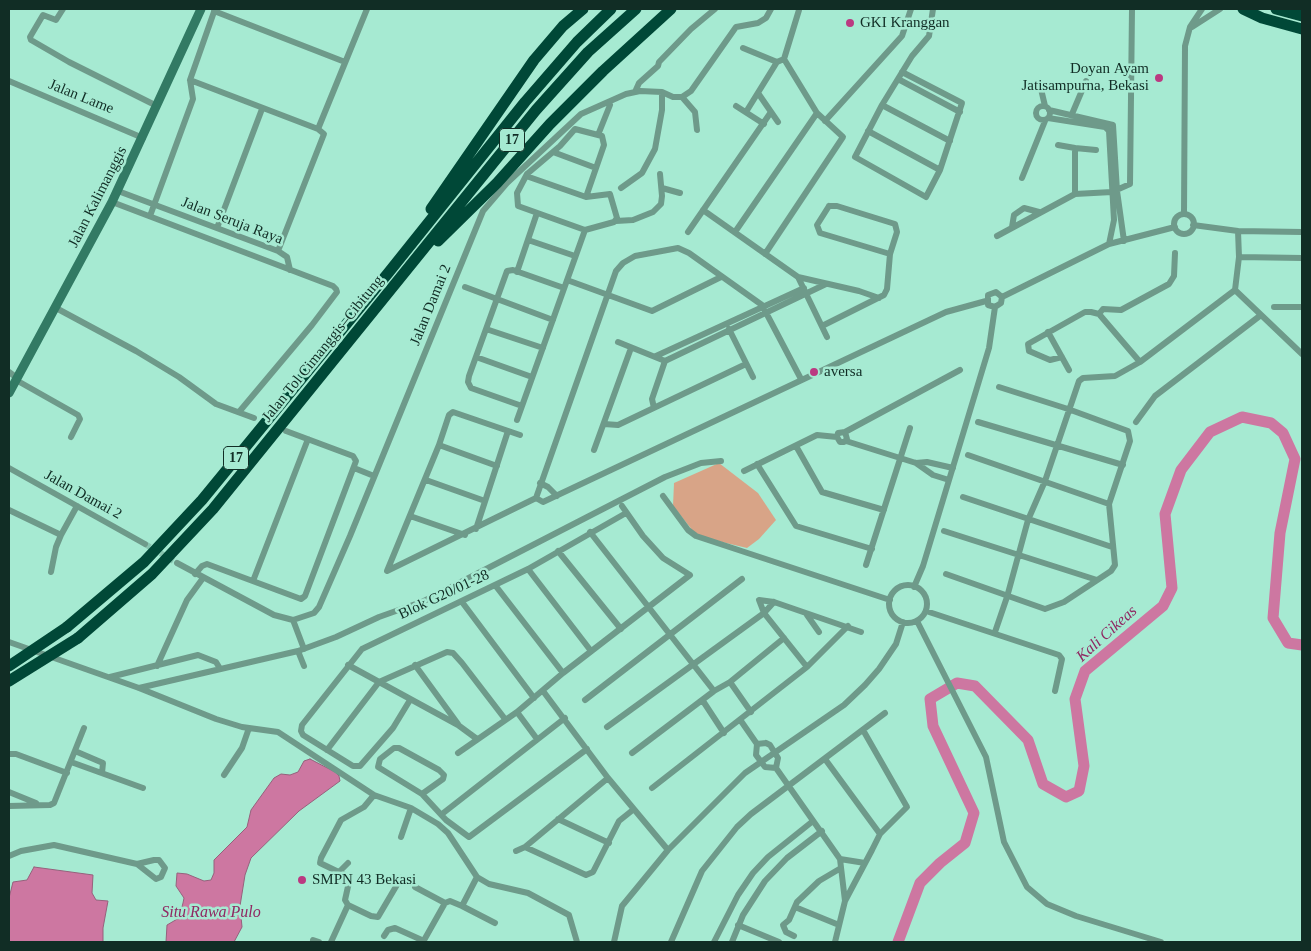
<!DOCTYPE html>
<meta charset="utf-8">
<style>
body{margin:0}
#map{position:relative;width:1311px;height:951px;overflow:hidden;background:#a6ead2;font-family:Georgia,serif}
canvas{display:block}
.frame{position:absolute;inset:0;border:10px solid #112d25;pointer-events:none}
</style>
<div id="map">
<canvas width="1311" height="951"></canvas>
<div class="frame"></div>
</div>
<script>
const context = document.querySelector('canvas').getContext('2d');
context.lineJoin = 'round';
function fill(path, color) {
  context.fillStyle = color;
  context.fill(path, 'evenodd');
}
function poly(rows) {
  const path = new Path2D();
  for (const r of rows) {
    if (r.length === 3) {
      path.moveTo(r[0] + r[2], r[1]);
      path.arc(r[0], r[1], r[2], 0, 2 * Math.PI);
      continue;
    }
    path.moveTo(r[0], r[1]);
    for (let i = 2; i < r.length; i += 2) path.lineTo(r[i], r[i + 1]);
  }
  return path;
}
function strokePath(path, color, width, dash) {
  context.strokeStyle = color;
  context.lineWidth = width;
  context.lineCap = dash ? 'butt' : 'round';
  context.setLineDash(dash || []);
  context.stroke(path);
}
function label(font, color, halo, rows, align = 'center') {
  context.font = font + ' Georgia,serif';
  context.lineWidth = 5;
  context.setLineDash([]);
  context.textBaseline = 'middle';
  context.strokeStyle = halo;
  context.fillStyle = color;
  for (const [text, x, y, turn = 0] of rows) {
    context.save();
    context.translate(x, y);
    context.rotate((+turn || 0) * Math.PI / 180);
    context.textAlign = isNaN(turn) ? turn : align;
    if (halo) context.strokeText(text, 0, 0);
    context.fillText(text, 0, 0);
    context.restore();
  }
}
const green = poly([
 [719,463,758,493,776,520,759,539,747,548,697,536,673,506,674,483]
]);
const water = poly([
 [310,759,335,772,339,776,340,781,299,811,251,858,245,875,240,906,242,927,234,942,166,942,167,925,179,918,183,903,184,898,176,886,177,873,187,874,204,881,211,880,214,873,214,860,247,827,251,810,274,778,281,774,290,775,298,772,304,761,310,759],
 [34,867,93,875,92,893,96,900,108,901,103,928,103,942,9,942,9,898,13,882,27,880,34,867]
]);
const river = poly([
 [898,942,920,883,940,863,965,843,974,813,933,726,930,699,957,683,975,686,1028,740,1043,784,1066,797,1079,791,1084,766,1075,699,1085,671,1163,606,1172,588,1165,514,1181,470,1210,432,1242,417,1271,423,1283,433,1295,459,1280,533,1273,618,1288,643,1302,645]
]);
const streetTunnel = poly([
 [145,544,177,563]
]);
const street = poly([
 [63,9,56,20,43,15,30,37,31,40,69,62,157,106],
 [214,11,345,62],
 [1192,27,1220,9],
 [743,48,777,62],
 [902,72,962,103,940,170,926,197,855,157,882,105,912,56,929,36,933,9],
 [898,79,960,112],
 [190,80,318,129,324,134,278,251],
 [9,81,143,138],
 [1041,89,1045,106],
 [635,92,639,83,658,66,659,62,691,29,715,9],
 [758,93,778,122],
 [682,97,695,112,697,130],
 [882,105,950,141],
 [1043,113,7],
 [736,106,764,124],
 [1049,110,1113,125,1117,191,1124,241],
 [746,112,777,62,784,59,799,10],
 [1072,114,1086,81],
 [1048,118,1105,127,1109,131,1114,220,1109,244],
 [825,121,902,36,911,9],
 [318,129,367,9],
 [868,131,940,170],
 [598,135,610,105],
 [1058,145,1075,148,1075,194],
 [1075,148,1096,150],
 [553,152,596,168],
 [527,174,517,193,518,206,585,230,614,222,617,218,610,194,586,197,529,177,527,174,560,146,575,129,602,136,604,145,586,197],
 [1022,178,1045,121],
 [621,188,642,173,655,149,662,110,662,92],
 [662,188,680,193],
 [118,191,278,251,287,257,290,270],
 [112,202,333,286,336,289,337,292,312,325,239,412],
 [829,206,837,206,895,224,897,232,890,254,820,233,817,225,829,206],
 [703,210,798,277,827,337],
 [1184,214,1185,46,1190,27,1202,9],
 [1184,224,10],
 [150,216,193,99,190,80,215,9],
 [616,221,633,220,653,212,661,204,662,196,660,174],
 [1012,227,1014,215,1024,208,1039,212],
 [217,228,262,109],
 [1238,231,1302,232],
 [688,232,771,112],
 [735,232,817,113],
 [997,236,1075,194,1112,192,1130,184,1132,9],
 [528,240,575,256],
 [765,254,843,137,817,113,784,59],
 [1239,257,1302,258],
 [517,272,537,213],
 [798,277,859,291,879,298],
 [567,280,652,311,721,277],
 [465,287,553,320],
 [1235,290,1302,354],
 [1002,297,1109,244,1175,227],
 [995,307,988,305,988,295,996,292,1002,297],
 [1274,307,1302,307],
 [56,308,136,351,179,377,216,404,254,418],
 [1099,314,1103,309,1121,310,1169,284,1174,276,1175,253],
 [822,326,884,295,887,289,890,254],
 [486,329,543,348],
 [729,329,753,377],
 [1048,332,1069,370],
 [618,342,665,361,652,399,654,408],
 [656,356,804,288],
 [476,357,532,377],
 [1062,357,1050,360,1029,351,1028,344,1085,312,1091,312,1099,314,1140,362],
 [665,361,826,284],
 [9,372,17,378],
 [801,379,762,305,689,253,678,248,635,256,623,263,616,271,536,498,543,502,946,312,986,301],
 [16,380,78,415,80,419,71,437],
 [522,406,471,388,468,382,469,376,507,271,513,270,564,288],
 [517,420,585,230],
 [978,422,1123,465],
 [1136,422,1155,396,1261,315],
 [604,424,618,425,746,364],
 [845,432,847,439,844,442,840,442,837,437,838,433,845,432,960,370],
 [846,441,916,463,927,462,953,468],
 [439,445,387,571,536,498],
 [796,446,822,492,884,510],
 [594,450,631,348],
 [968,455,1109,504],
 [916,463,933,475,949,480],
 [757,464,796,526,872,549],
 [497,466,439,445,449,415,453,412,520,435],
 [9,468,145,544],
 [354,468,374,476],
 [744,471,817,435,837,437],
 [426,480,485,501],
 [540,483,548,487,557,496],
 [663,496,688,530,696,536,890,600],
 [963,497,1112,547],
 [9,510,61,535,56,547,51,572],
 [410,516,465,535],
 [476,529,508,431],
 [944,531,1097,580],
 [590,532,714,691],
 [61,535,77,506],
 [558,551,621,629],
 [177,563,274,615,293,620,314,613,319,607,350,536,483,211,507,183,581,114,626,94,640,91,662,92,673,97,682,97,691,91,736,27,758,23,766,18,771,9],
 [866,565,910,428],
 [528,569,591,651],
 [195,574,202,566,207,564,301,599,305,596,356,461,353,456,286,431],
 [946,574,1045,609,1064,602,1111,571,1115,565,1109,504,1130,441,1128,431,1068,409,999,387],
 [253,581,308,439],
 [495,585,563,673],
 [908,604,19],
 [914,587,923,566,989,348,995,307,1001,303,1002,297],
 [462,602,534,698],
 [926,611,1059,655,1062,659,1055,691],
 [807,615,819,632],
 [293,620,304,649],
 [917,621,986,757,1004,842,1027,887,1047,904,1076,916,1161,942],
 [995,632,1007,597,1028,520,1045,481,1079,381,1083,378,1115,376,1140,362,1235,290,1239,257,1238,231,1193,225],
 [9,642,139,688,216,719,242,727,278,732,374,795,411,808,438,824,448,833,477,877,489,884,528,893,569,915,577,942],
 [298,651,304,666],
 [348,665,458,725,477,739],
 [415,665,458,724],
 [157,666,187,600,203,578],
 [807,667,764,613,759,600,774,602,861,632],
 [110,677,198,655,216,662,219,667],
 [730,682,751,712],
 [139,688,298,651,336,637,379,617,424,601,665,477,701,463,721,461],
 [543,691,608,778,668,850],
 [410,700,393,728,360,766,353,766,303,735,301,731,302,725,362,649,528,569,626,513],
 [585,700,742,579],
 [703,701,724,733],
 [517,712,537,739],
 [741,721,757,744],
 [607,727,764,613,774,602],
 [766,743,770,745,778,758,776,768,765,767,756,755,757,744,766,743],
 [327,750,379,682,447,652,453,653,462,663,505,719],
 [75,751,103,763,102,773],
 [458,753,517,712,563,673,690,575,663,558,643,536,622,506],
 [632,753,714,691,730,682,784,638],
 [9,754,16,754,67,773],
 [825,759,880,834],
 [71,762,143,788],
 [776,768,840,859,845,901],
 [224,775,242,748,249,728],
 [652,788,807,667,848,626],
 [9,792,36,803],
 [422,794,443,779,444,775,439,770,399,748,394,748,380,759,378,767,422,794,446,820,469,837,587,749],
 [374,795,364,807,341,820,321,858,320,863,347,876,349,882,345,900,348,905,371,916,378,917,401,878],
 [9,806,50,805,54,803,84,728],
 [442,814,565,718],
 [558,819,609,843],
 [401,837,411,808],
 [525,847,586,875,593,872,619,821,634,809],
 [516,851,525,847,608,778],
 [9,856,21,851,54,845,137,864],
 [840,859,865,863],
 [154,860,159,860,165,868,161,877,156,879,137,864,154,860],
 [340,871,348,863],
 [415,887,445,903],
 [462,906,495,923],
 [795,907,839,925],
 [738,925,779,942],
 [384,936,388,930,395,928,424,941],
 [794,936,786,932,783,925,789,920,797,902,819,881,841,868],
 [313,940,319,942],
 [331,942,348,905],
 [423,942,445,903,450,901,462,906,477,877],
 [614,942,622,906,668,850,745,773,844,705,865,685,879,669,896,644,903,622],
 [671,942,702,871,737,827,751,814,885,713],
 [714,942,738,895,753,873,768,857,813,821],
 [732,942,743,915,765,881,787,858,822,831],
 [835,942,845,901,872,850,880,834,907,807,863,730]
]);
const secondary = poly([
 [9,393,112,202,201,9]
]);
const highway = poly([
 [1243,9,1262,18,1302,29],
 [1276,9,1302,16],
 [431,209,534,60,563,26,583,9],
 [438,241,497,183,550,124,603,71,671,9],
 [67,627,144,562,202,500,389,272,525,102,577,42,611,9],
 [78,638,152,574,213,509,536,110,588,52,636,9]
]);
const highwayBridge = poly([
 [9,666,67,627],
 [9,681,78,638]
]);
const markers = [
 [850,23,5,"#bb3981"],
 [1159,78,5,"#bb3981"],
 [814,372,5,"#bb3981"],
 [302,880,5,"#bb3981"]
];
const shields = [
 [512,140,25],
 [236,458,25]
];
const shieldNames = [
 ["17",512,140],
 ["17",236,458]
];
const poiNames = [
 ["GKI Kranggan",860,23],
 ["Doyan Ayam",1149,69,"right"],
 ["Jatisampurna, Bekasi",1149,86,"right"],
 ["aversa",824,372],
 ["SMPN 43 Bekasi",312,880]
];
const streetNames = [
 ["Jalan Lame",81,97,22],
 ["Jalan Kalimanggis",98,197,-63],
 ["Jalan Seruja Raya",232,221,21],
 ["Jalan Damai 2",431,305,-68],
 ["Jalan Tol Cimanggis–Cibitung",323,349,-51],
 ["Jalan Damai 2",83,495,29],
 ["Blok G20/01-28",444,595,-25]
];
const waterNames = [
 ["Kali Cikeas",1107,634,-42],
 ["Situ Rawa Pulo",211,913]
];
fill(green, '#d8a487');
fill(water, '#cd77a1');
strokePath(water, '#95617c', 1);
strokePath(river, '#cd77a1', 11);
strokePath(streetTunnel, '#88c4af', 6, [6, 3]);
strokePath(street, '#6e9a8a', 6);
strokePath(secondary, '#327a64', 9);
strokePath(highway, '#004837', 11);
strokePath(highwayBridge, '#004837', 11);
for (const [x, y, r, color] of markers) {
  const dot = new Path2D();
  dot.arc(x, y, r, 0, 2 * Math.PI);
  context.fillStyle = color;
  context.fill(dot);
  strokePath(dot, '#a6ead2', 2);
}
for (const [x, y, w] of shields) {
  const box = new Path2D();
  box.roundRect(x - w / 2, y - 11.5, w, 23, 4);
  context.fillStyle = '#a6ead2';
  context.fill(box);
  strokePath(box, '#112d25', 1);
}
label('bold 14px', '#112d25', null, shieldNames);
label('15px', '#112d25', '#a6ead2', poiNames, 'left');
label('15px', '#112d25', '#a6ead2', streetNames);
label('italic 16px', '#8f2862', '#a6ead2', waterNames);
</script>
